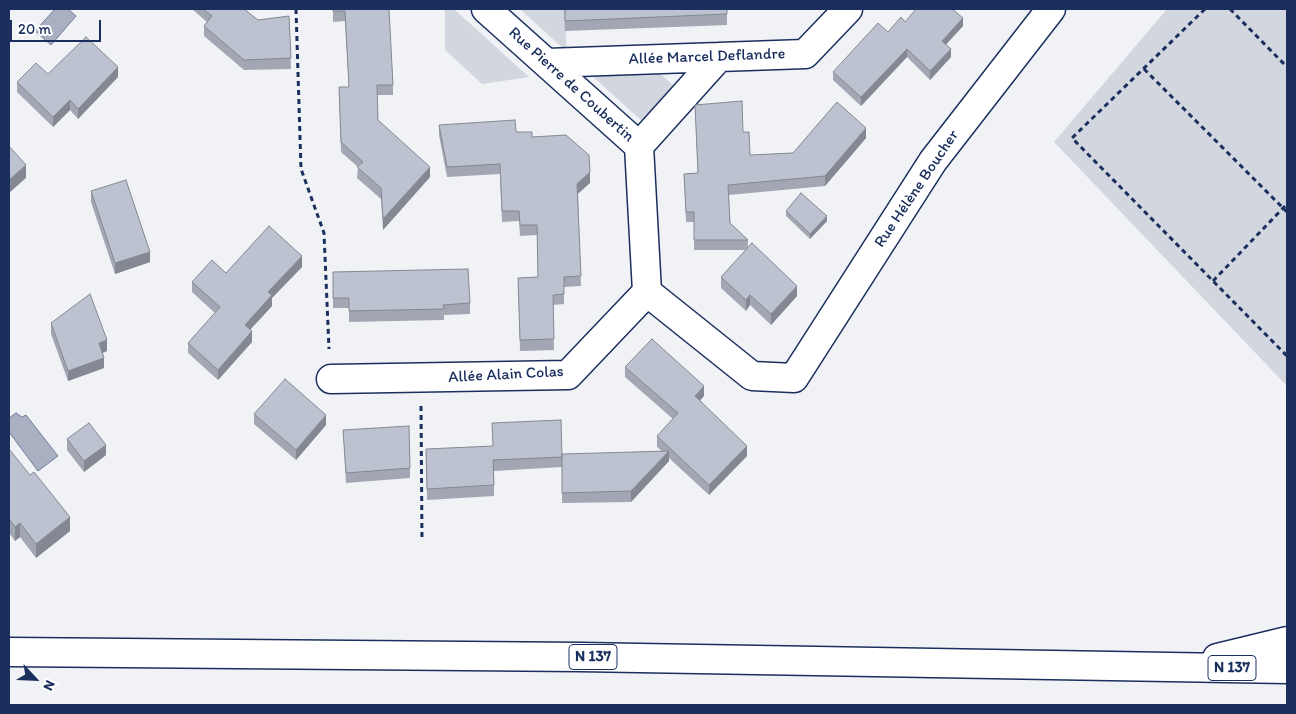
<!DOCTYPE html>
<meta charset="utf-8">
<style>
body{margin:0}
#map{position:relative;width:1296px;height:714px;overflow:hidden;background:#f1f2f5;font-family:Itim,sans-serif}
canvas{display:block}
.frame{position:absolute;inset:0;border:10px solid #1b2f5e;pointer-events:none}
.north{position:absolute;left:10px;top:654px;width:50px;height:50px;-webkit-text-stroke:4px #fff;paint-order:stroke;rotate:115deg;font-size:14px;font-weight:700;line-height:20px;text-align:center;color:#1b2f5e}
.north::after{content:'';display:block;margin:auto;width:18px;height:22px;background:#1b2f5e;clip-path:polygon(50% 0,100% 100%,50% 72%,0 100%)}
.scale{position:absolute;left:10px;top:20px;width:91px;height:22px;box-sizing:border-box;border:2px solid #1b2f5e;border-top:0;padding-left:6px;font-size:15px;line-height:18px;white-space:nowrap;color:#1b2f5e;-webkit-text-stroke:4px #fff;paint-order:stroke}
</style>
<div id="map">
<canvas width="1296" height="714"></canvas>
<div class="frame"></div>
<div class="north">N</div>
<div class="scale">20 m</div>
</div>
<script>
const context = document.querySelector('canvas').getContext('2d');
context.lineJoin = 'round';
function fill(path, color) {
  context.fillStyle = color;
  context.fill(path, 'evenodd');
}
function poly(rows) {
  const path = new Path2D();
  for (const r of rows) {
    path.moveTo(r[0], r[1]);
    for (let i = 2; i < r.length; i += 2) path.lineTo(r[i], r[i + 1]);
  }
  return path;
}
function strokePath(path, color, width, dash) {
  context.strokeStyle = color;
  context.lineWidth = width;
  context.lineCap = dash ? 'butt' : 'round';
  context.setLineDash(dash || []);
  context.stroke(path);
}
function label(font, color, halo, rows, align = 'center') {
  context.font = font + ' Itim,sans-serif';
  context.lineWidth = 4.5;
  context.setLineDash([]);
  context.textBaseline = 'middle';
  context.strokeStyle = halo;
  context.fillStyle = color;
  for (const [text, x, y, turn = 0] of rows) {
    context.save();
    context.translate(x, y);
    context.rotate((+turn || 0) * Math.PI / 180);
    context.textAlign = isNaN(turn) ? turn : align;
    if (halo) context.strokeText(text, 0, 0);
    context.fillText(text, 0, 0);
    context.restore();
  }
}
const green = poly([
 [445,9,454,9,529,77,482,84,445,50],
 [520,9,564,9,567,52],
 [1167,9,1287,9,1287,386,1054,142],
 [655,69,675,87,642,121,590,74]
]);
const water = poly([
 [55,9,68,9,76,16,51,45,35,31,55,9],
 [16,413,22,417,26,415,58,456,38,471,9,432,9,418,16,413]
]);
const path = poly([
 [296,9,301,169,324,233,329,349],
 [1205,9,1072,138,1287,356],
 [1230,9,1287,67],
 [1144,69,1287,212],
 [1213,281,1287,204],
 [421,406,422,541]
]);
const street = poly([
 [486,9,639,146,647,292,752,376,794,378,933,161,1051,9],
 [547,63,805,54,848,9],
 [639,146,719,57],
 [331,379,568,375,647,292]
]);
const highway = poly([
 [9,652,580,657,1287,669],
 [1217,658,1287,641]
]);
const wall = poly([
 [192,9,244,9,258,20,289,16,291,69,244,70,204,36,204,26,207,22],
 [333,9,385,9,393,85,393,95,377,95,378,120,430,177,383,230,381,199,357,178,358,167,341,152,339,87,349,87,345,21,333,22],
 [564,9,727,9,727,25,565,31],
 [954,10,963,26,946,44,951,57,930,80,907,57,861,106,833,80,833,72,888,32,905,22],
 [48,74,118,77,78,119,70,110,53,127,17,92,17,82],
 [695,105,743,132,750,155,793,153,866,138,825,186,729,195,730,223,748,240,748,248,797,296,771,325,750,305,746,311,721,288,721,277,746,250,694,250,694,222,686,222,684,174,698,173],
 [439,125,516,132,532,137,590,183,578,194,581,286,564,287,564,304,553,305,554,350,520,351,518,278,538,277,537,235,520,236,519,221,502,222,500,174,447,177,439,135],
 [91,191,150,262,115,274,91,202],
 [786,211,827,221,810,239,786,216],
 [302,267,272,298,272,306,250,330,252,342,218,380,188,353,188,343,215,313,192,292,192,282,226,273],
 [333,272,470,303,470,314,444,315,444,320,349,322,349,308,333,308],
 [51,323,107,351,103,353,104,368,68,381,51,334],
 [625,367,704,396,700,400,747,456,709,495,669,458,669,461,631,502,562,503,562,467,494,471,494,496,427,500,426,449,562,456,662,451,657,447,657,436,673,419,625,377],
 [254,414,326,425,296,460,254,424],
 [343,430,410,468,410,478,346,483],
 [67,439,106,455,84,472,67,450],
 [9,449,70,531,36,558,20,537,15,541,9,533]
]);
const shadedWall = poly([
 [963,18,963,26,942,49,942,41],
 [907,49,907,57,861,106,861,97],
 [951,49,951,57,930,80,930,71],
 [118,67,118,77,78,119,78,109],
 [70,100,70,110,53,127,53,117],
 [866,128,866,138,825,186,825,176],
 [26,165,26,178,9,193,9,180],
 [430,167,430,177,383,230,383,219],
 [590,172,590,183,577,194,577,184],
 [827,216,827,221,810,239,810,234],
 [150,252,150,262,115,274,115,263],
 [302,256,302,267,272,298,272,306,245,335,245,325,268,292],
 [797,286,797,296,771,325,771,314],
 [750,295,750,305,746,311,746,300],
 [252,331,252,342,218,380,218,370],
 [107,340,107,351,99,354,99,343],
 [104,358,104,368,68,381,68,371],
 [704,386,704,396,695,406,695,396],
 [326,415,326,425,296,460,296,450],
 [106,445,106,455,84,472,84,461],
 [747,446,747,456,709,495,709,485],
 [669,451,669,461,631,502,631,491],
 [70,517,70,531,36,558,36,544],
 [20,523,20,537,15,541,15,527]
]);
const building = poly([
 [203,9,244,9,258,20,289,16,291,58,244,60,204,26,212,16,203,9],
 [333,9,389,9,393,85,377,85,378,120,430,167,383,219,381,188,357,167,363,162,341,142,339,87,349,87,345,11,333,11,333,9],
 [565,9,727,9,727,14,565,21,565,9],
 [916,9,952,9,963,18,942,41,951,49,930,71,907,49,861,97,833,72,878,23,888,32,901,17,905,22,916,9],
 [86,37,118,67,78,109,70,100,53,117,17,82,36,63,48,74,86,37],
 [742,101,743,132,749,132,750,155,793,153,837,102,866,128,825,176,728,185,730,223,748,240,694,240,694,212,686,212,684,174,698,173,695,105,742,101],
 [515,120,516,132,532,132,532,137,566,135,589,155,590,172,577,184,581,276,564,277,564,294,553,295,554,339,520,340,518,278,538,277,537,225,520,225,519,211,502,211,500,164,447,167,439,125,515,120],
 [9,146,26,165,9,180,9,146],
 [126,180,150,252,115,263,91,191,126,180],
 [801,193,827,216,810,234,786,211,801,193],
 [269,226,302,256,268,292,272,295,245,325,252,331,218,370,188,343,220,307,192,282,212,260,226,273,269,226],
 [752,243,797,286,771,314,750,295,746,300,721,277,752,243],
 [468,269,470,303,443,305,444,309,349,311,349,298,333,298,333,272,468,269],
 [90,294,107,340,99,343,104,358,68,371,51,323,90,294],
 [652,339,704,386,695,396,747,446,709,485,657,436,678,413,625,367,652,339],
 [285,379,326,415,296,450,254,414,285,379],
 [561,420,562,457,493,460,494,485,427,489,426,449,493,446,492,423,561,420],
 [89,423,106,445,84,461,67,439,89,423],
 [409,426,410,468,346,473,343,430,409,426],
 [9,449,30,475,34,472,70,517,36,544,20,523,15,527,9,519,9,449],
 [669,451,631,491,562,493,562,454,669,451]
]);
const shields = [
 [593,657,48],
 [1232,668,48]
];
const shieldNames = [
 ["N 137",593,657],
 ["N 137",1232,668]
];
const streetNames = [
 ["Allée Marcel Deflandre",707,57,-2],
 ["Rue Pierre de Coubertin",571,85,42],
 ["Rue Hélène Boucher",917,189,-56],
 ["Allée Alain Colas",506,375,-3]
];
fill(green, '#d2d6df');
fill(water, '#a8b0c2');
strokePath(water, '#707c9a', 1);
strokePath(street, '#1b2f5e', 31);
strokePath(highway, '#1b2f5e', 31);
strokePath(path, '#1b2f5e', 3, [5, 4]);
strokePath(street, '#fff', 28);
strokePath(highway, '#fff', 28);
fill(wall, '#a2a7b3');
fill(shadedWall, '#848892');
fill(building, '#bcc2d0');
strokePath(building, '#848892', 1);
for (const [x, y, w] of shields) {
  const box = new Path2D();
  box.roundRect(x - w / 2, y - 12.5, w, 25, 4);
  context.fillStyle = '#fff';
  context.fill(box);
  strokePath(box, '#1b2f5e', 1);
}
label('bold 15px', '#1b2f5e', null, shieldNames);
label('16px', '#1b2f5e', '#fff', streetNames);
</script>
